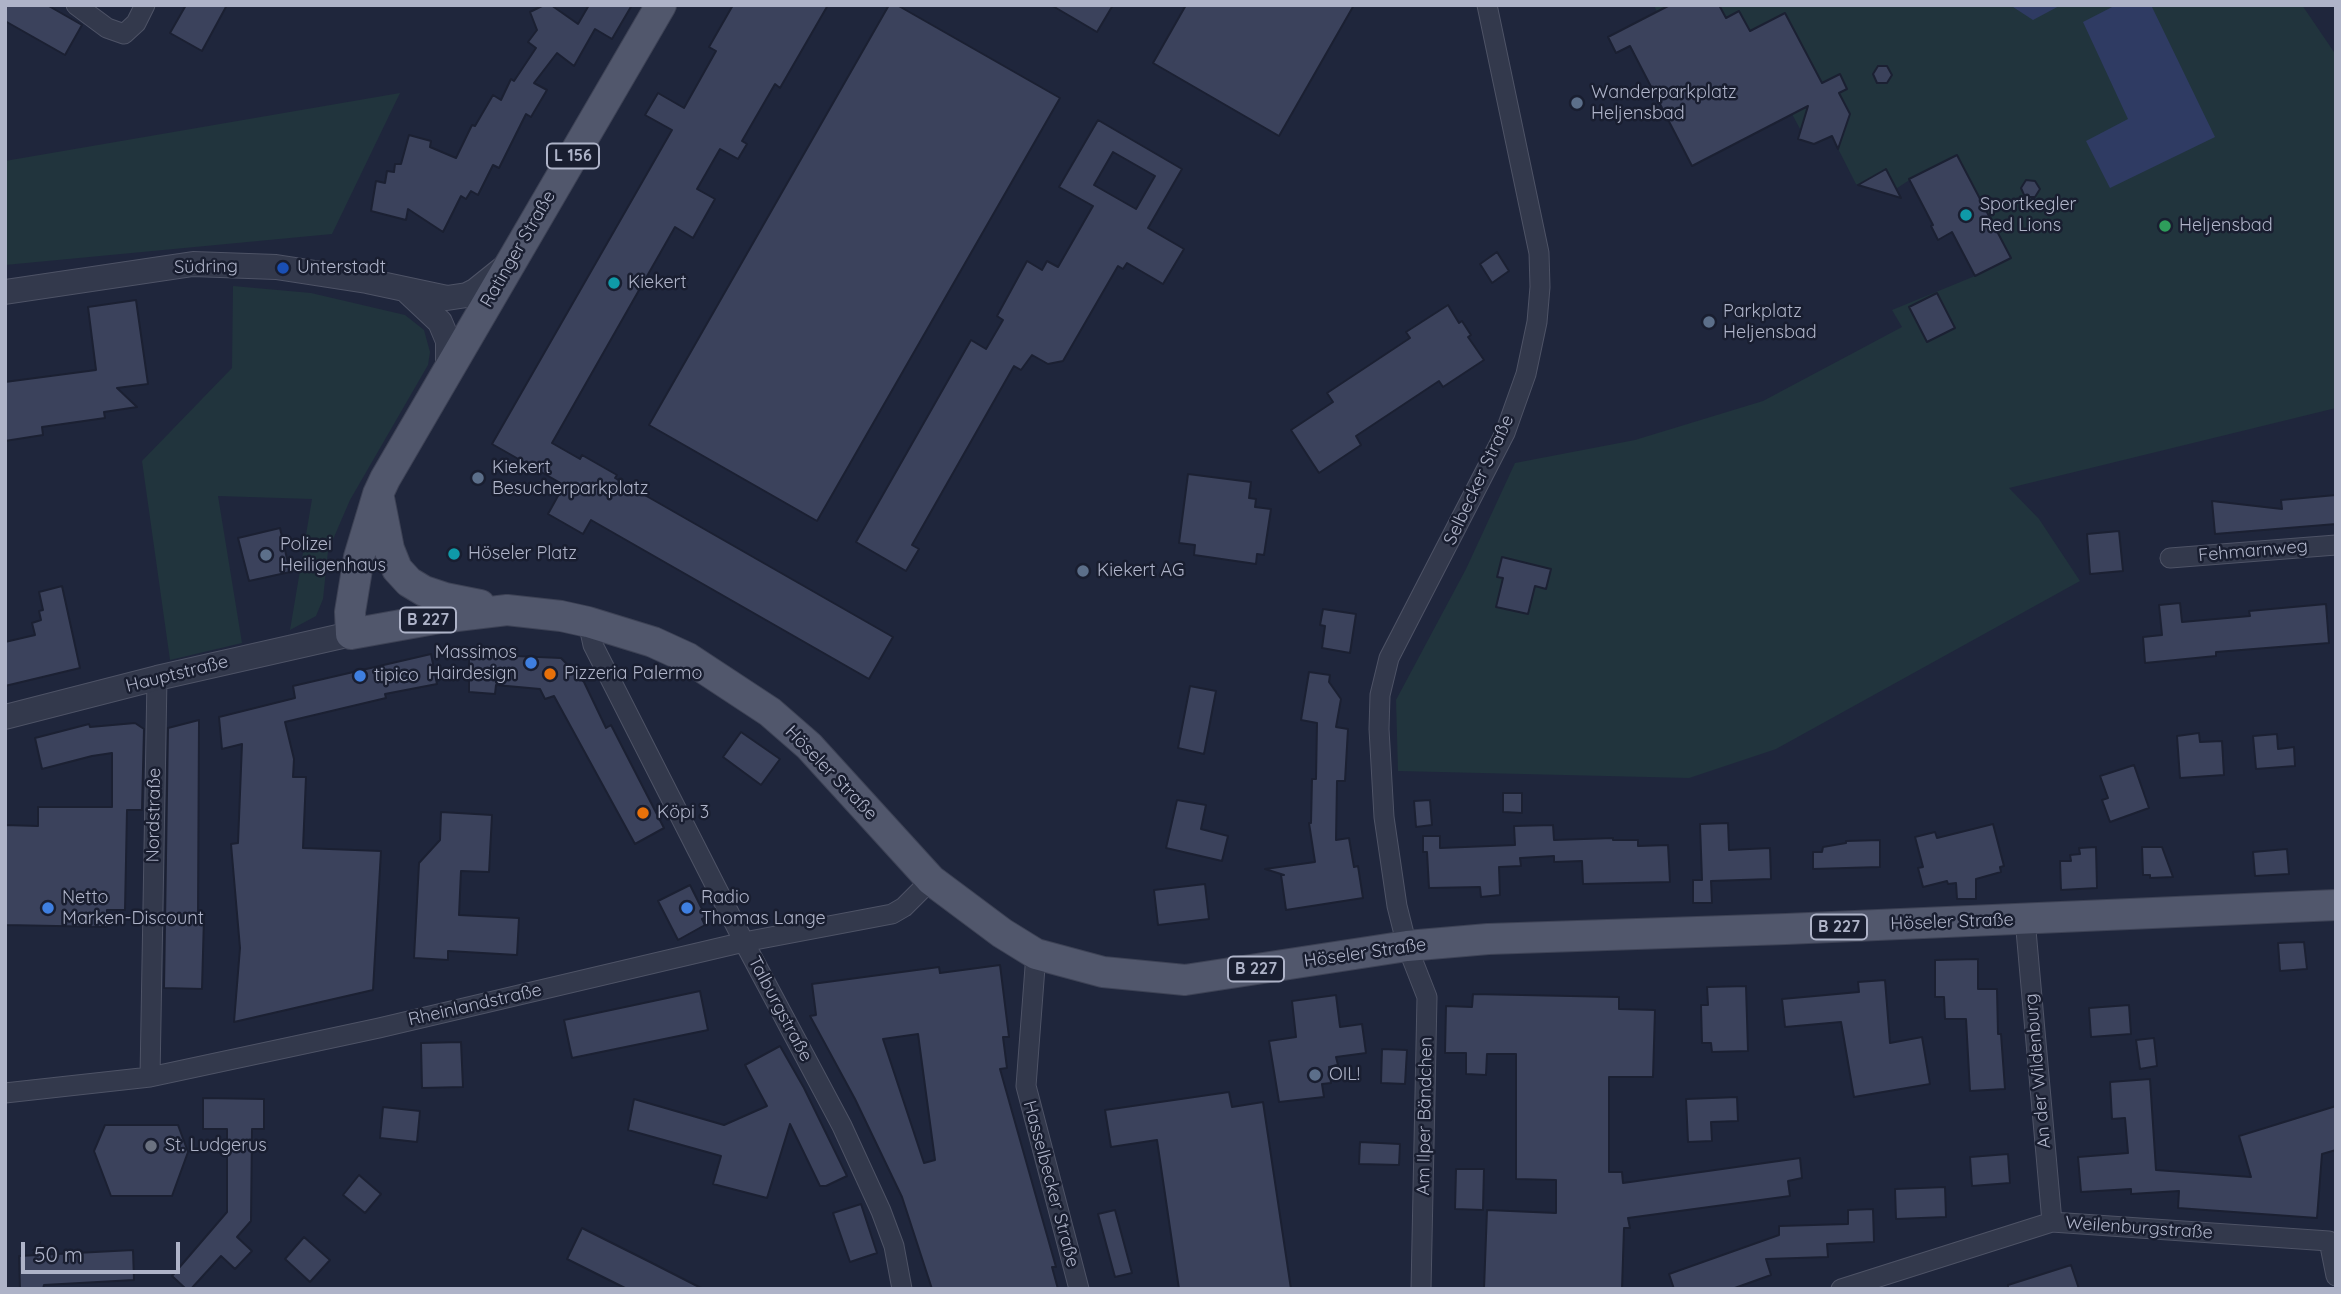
<!DOCTYPE html>
<meta charset="utf-8">
<style>
body{margin:0}
#map{position:relative;width:2341px;height:1294px;overflow:hidden;background:#1f263c;font-family:Quicksand,sans-serif}
canvas{display:block}
.frame{position:absolute;inset:0;border:7px solid #aeb3c8;pointer-events:none}
.scale{position:absolute;left:21px;top:1242px;width:159px;height:32px;box-sizing:border-box;border:4px solid #aeb3c8;border-top:0;padding-left:9px;font-size:21px;line-height:24px;white-space:nowrap;color:#aeb3c8;-webkit-text-stroke:5px #191e30;paint-order:stroke}
</style>
<div id="map">
<canvas width="2341" height="1294"></canvas>
<div class="frame"></div>
<div class="scale">50 m</div>
</div>
<script>
const context = document.querySelector('canvas').getContext('2d');
context.lineJoin = 'round';
function fill(path, color) {
  context.fillStyle = color;
  context.fill(path, 'evenodd');
}
function poly(rows) {
  const path = new Path2D();
  for (const r of rows) {
    path.moveTo(r[0], r[1]);
    for (let i = 2; i < r.length; i += 2) path.lineTo(r[i], r[i + 1]);
  }
  return path;
}
function strokePath(path, color, width, dash) {
  context.strokeStyle = color;
  context.lineWidth = width;
  context.lineCap = dash ? 'butt' : 'round';
  context.setLineDash(dash || []);
  context.stroke(path);
}
function label(font, color, halo, rows, align = 'center') {
  context.font = font + ' Quicksand,sans-serif';
  context.lineWidth = 5;
  context.setLineDash([]);
  context.textBaseline = 'middle';
  context.strokeStyle = halo;
  context.fillStyle = color;
  for (const [text, x, y, turn = 0] of rows) {
    context.save();
    context.translate(x, y);
    context.rotate((+turn || 0) * Math.PI / 180);
    context.textAlign = isNaN(turn) ? turn : align;
    if (halo) context.strokeText(text, 0, 0);
    context.fillText(text, 0, 0);
    context.restore();
  }
}
const green = poly([
 [1654,5,2302,5,2336,55,2336,408,2009,488,2039,519,2080,581,1776,749,1689,778,1398,771,1396,700,1466,569,1515,463,1635,440,1763,401,1902,327,1892,310,1975,276,2010,258,1911,179,1888,194,1856,184,1828,129,1807,142,1792,114,1657,12],
 [400,93,332,234,5,265,5,161],
 [233,286,311,293,405,315,424,330,430,352,428,365,350,500,328,551,323,599,316,616,290,630,312,499,218,496,242,643,170,660,142,461,232,368]
]);
const water = poly([
 [2010,5,2061,5,2033,20],
 [2116,5,2151,5,2215,137,2110,188,2086,141,2128,119,2083,22]
]);
const building = poly([
 [5,5,47,5,82,25,65,55,5,21,5,5],
 [186,5,227,5,202,51,170,33,186,5],
 [544,5,551,5,578,24,589,5,632,5,612,39,595,29,574,66,557,53,534,83,547,90,531,117,526,114,499,168,493,165,478,195,471,191,466,199,461,196,443,232,408,209,406,220,371,211,376,181,385,183,387,171,394,172,395,164,401,164,409,135,431,141,430,147,456,158,472,125,475,126,493,95,501,100,511,79,514,81,536,48,528,42,537,30,530,12,544,5],
 [733,5,828,5,780,88,775,84,742,141,747,144,738,159,720,149,697,189,715,199,693,238,675,227,552,443,580,459,582,455,617,475,615,478,893,637,869,679,591,520,583,534,548,514,564,485,492,444,672,130,645,115,658,93,684,108,716,51,709,47,733,5],
 [889,5,897,5,1060,98,817,521,649,425,889,5],
 [1051,5,1113,5,1097,32,1051,5],
 [1186,5,1354,5,1279,136,1153,63,1186,5],
 [1670,5,1719,5,1726,18,1739,11,1750,31,1785,13,1822,83,1840,74,1847,89,1839,93,1850,114,1838,149,1832,136,1814,144,1798,139,1808,106,1692,166,1630,46,1616,53,1608,37,1670,5],
 [1878,66,1887,66,1892,75,1887,83,1877,83,1873,74,1878,66],
 [1098,120,1182,169,1148,228,1184,249,1163,284,1127,263,1123,269,1118,266,1063,361,1048,364,1032,355,1021,370,1014,366,912,545,919,549,906,571,856,542,971,340,986,349,1003,320,997,316,1027,261,1042,270,1047,261,1058,267,1093,206,1059,187,1098,120],
 [1113,152,1155,176,1136,209,1094,185,1113,152],
 [1957,155,2011,258,1975,276,1952,232,1938,240,1931,226,1933,225,1909,179,1957,155],
 [1886,169,1901,198,1858,185,1886,169],
 [2026,180,2035,181,2040,189,2035,197,2025,197,2021,188,2026,180],
 [1497,252,1509,271,1492,283,1480,264,1497,252],
 [1937,293,1955,328,1927,342,1909,307,1937,293],
 [136,300,148,384,117,388,137,407,104,412,105,418,42,427,43,435,5,441,5,382,96,370,88,307,136,300],
 [1448,305,1459,323,1462,321,1471,335,1468,337,1484,360,1443,387,1439,381,1356,436,1361,445,1319,473,1291,430,1333,402,1327,393,1410,338,1406,332,1448,305],
 [1188,474,1251,482,1249,498,1256,499,1255,507,1271,509,1264,555,1257,554,1256,564,1194,555,1195,545,1179,543,1188,474],
 [2336,495,2336,524,2215,534,2212,501,2282,509,2281,500,2336,495],
 [280,528,290,572,249,581,238,538,280,528],
 [2119,531,2123,571,2090,574,2087,534,2119,531],
 [1502,557,1551,569,1546,589,1535,586,1528,614,1496,607,1503,578,1497,577,1502,557],
 [62,586,80,668,5,686,5,642,35,635,32,623,41,620,39,611,43,610,39,592,62,586],
 [2180,603,2182,622,2250,616,2249,611,2326,604,2329,643,2216,652,2216,656,2145,663,2143,637,2162,635,2159,605,2180,603],
 [1323,609,1356,614,1350,653,1322,648,1325,626,1320,625,1323,609],
 [431,654,437,684,385,694,386,698,285,722,294,759,293,777,306,777,303,848,381,851,373,990,234,1022,240,948,231,844,238,843,242,744,222,749,219,717,295,698,293,686,431,654],
 [469,654,561,658,584,682,606,728,611,725,664,828,635,844,554,696,545,699,540,689,496,685,495,694,469,692,469,654],
 [1309,672,1330,675,1329,682,1341,699,1336,727,1348,729,1345,781,1337,781,1336,840,1349,838,1354,867,1358,866,1363,898,1286,910,1281,875,1284,875,1265,869,1315,862,1309,823,1311,823,1312,779,1316,779,1317,723,1301,720,1309,672],
 [1190,686,1216,691,1204,754,1178,748,1190,686],
 [199,720,198,917,204,917,202,989,164,988,168,728,199,720],
 [135,723,144,729,142,810,127,810,125,910,107,910,107,927,5,925,5,825,38,826,38,807,112,807,112,753,92,756,42,769,35,738,89,724,90,727,135,723],
 [741,732,780,759,761,785,723,757,741,732],
 [2199,733,2200,742,2222,741,2224,775,2180,778,2177,736,2199,733],
 [2277,734,2278,749,2294,747,2295,766,2256,769,2253,736,2277,734],
 [2134,765,2149,808,2110,822,2102,800,2108,798,2100,776,2134,765],
 [1503,793,1522,793,1522,813,1503,812,1503,793],
 [1177,800,1206,805,1201,829,1228,836,1222,861,1166,848,1177,800],
 [1430,800,1432,825,1416,827,1414,801,1430,800],
 [441,812,492,815,489,872,461,871,459,915,519,918,517,955,448,951,448,960,414,958,419,863,440,840,441,812],
 [1728,823,1729,850,1770,848,1771,879,1711,881,1712,903,1693,903,1693,880,1702,880,1700,824,1728,823],
 [1993,824,2004,866,2000,867,2001,872,1976,879,1976,899,1957,899,1956,883,1948,884,1947,881,1923,887,1918,868,1923,867,1915,837,1935,832,1937,838,1993,824],
 [1553,825,1554,840,1613,838,1613,840,1638,840,1638,846,1668,845,1670,882,1583,884,1582,861,1554,862,1554,856,1520,858,1521,866,1499,867,1500,895,1481,897,1480,887,1429,888,1427,852,1423,852,1423,836,1440,836,1440,848,1515,845,1514,826,1553,825],
 [1880,840,1880,867,1813,869,1813,852,1822,852,1823,847,1846,843,1846,841,1880,840],
 [2096,847,2097,888,2061,890,2060,861,2071,861,2070,855,2080,854,2079,848,2096,847],
 [2142,847,2162,847,2173,877,2150,878,2150,875,2143,875,2142,847],
 [2287,849,2289,874,2255,876,2253,852,2287,849],
 [1205,884,1209,919,1158,925,1154,890,1205,884],
 [690,885,706,917,702,919,705,925,678,940,658,901,690,885],
 [2304,942,2307,969,2280,971,2278,943,2304,942],
 [1978,959,1978,989,1997,989,1998,1034,2001,1034,2005,1089,1970,1091,1966,1019,1945,1019,1944,997,1935,997,1935,960,1978,959],
 [1000,965,1009,1037,1003,1037,1007,1068,1000,1069,1056,1267,1052,1267,1058,1289,932,1289,902,1197,855,1099,810,1016,816,1015,812,984,939,967,940,973,1000,965],
 [918,1034,935,1160,924,1163,883,1039,918,1034],
 [1885,980,1890,1043,1922,1037,1930,1084,1854,1097,1841,1022,1785,1027,1782,999,1859,992,1858,982,1885,980],
 [1746,986,1748,1051,1712,1052,1711,1043,1702,1043,1701,1005,1708,1005,1707,987,1746,986],
 [700,991,708,1030,572,1058,564,1020,700,991],
 [1473,994,1619,997,1619,1009,1655,1010,1653,1077,1609,1077,1609,1172,1622,1172,1623,1183,1800,1158,1802,1178,1788,1181,1790,1196,1628,1218,1630,1228,1624,1228,1622,1289,1484,1289,1487,1210,1556,1213,1556,1180,1516,1179,1516,1054,1487,1054,1486,1075,1466,1074,1466,1053,1445,1053,1446,1006,1472,1007,1473,994],
 [1336,995,1340,1027,1362,1024,1366,1053,1336,1057,1338,1065,1329,1067,1331,1083,1322,1084,1324,1097,1279,1102,1269,1041,1296,1037,1292,1001,1336,995],
 [2129,1005,2131,1034,2091,1037,2089,1008,2129,1005],
 [2154,1038,2157,1066,2140,1069,2136,1040,2154,1038],
 [461,1042,463,1087,422,1088,421,1043,461,1042],
 [780,1046,804,1088,847,1176,826,1186,820,1186,790,1124,767,1198,713,1184,721,1156,628,1130,634,1099,724,1125,767,1106,745,1065,780,1046],
 [1382,1049,1407,1050,1405,1084,1381,1083,1382,1049],
 [2150,1079,2156,1170,2251,1177,2239,1136,2336,1106,2336,1150,2322,1154,2317,1218,2178,1208,2179,1191,2131,1194,2131,1189,2081,1192,2078,1157,2128,1153,2125,1118,2112,1119,2110,1082,2150,1079],
 [1229,1092,1232,1107,1263,1102,1291,1289,1179,1289,1157,1140,1111,1147,1105,1110,1229,1092],
 [1737,1097,1738,1121,1711,1122,1712,1141,1688,1142,1686,1099,1737,1097],
 [203,1098,264,1099,264,1129,252,1129,251,1221,237,1237,252,1251,235,1269,221,1256,191,1289,186,1289,172,1276,227,1212,227,1129,203,1129,203,1098],
 [383,1107,420,1111,417,1142,380,1138,383,1107],
 [105,1125,178,1125,188,1152,172,1196,111,1196,94,1151,105,1125],
 [1360,1142,1400,1144,1399,1165,1359,1164,1360,1142],
 [2008,1154,2010,1183,1972,1186,1970,1157,2008,1154],
 [1456,1169,1484,1169,1483,1210,1455,1209,1456,1169],
 [359,1175,381,1194,365,1213,343,1195,359,1175],
 [1945,1187,1946,1217,1896,1219,1895,1189,1945,1187],
 [861,1204,877,1253,850,1262,833,1213,861,1204],
 [1873,1209,1874,1242,1827,1244,1828,1257,1766,1259,1771,1275,1732,1289,1674,1289,1669,1274,1779,1235,1779,1226,1848,1224,1848,1210,1873,1209],
 [1115,1210,1132,1273,1115,1277,1098,1214,1115,1210],
 [582,1228,650,1262,703,1289,627,1289,567,1259,582,1228],
 [304,1237,330,1260,310,1282,285,1259,304,1237],
 [133,1250,134,1280,44,1285,43,1289,20,1289,19,1256,133,1250],
 [2071,1265,2079,1289,2008,1289,2008,1285,2071,1265]
]);
const minor = poly([
 [76,5,107,28,124,34,136,23,145,5],
 [2170,558,2336,545],
 [588,622,593,645,744,942,842,1126,881,1211,894,1246,902,1289],
 [2025,919,2052,1222],
 [1036,954,1026,1086,1079,1289],
 [150,1077,157,678],
 [5,1093,150,1077,379,1028,744,942,892,914,904,907,931,880],
 [1421,1289,1427,997,1407,946,1397,906,1384,817,1379,729,1380,695,1389,658,1505,433,1526,374,1537,322,1540,287,1539,253,1487,5],
 [1841,1289,2052,1222,2329,1241,2336,1276]
]);
const tertiary = poly([
 [5,292,193,264,276,267,367,281,447,298,467,295,475,291,505,267],
 [408,292,440,322,448,341,448,367],
 [5,717,157,678,351,634]
]);
const primary = poly([
 [661,5,385,479,378,494,359,557,350,612,351,634,440,618,507,610,561,616,588,622,653,642,688,658,770,712,809,746,931,880,1002,933,1036,954,1103,972,1185,980,1407,946,1488,939,1786,929,2336,905],
 [379,498,389,549,397,569,409,582,424,591,445,598,480,605]
]);
const markers = [
 [1577,103,7,"#5c6f8a"],
 [1966,215,7,"#0f9aa8"],
 [2165,226,7,"#2e9e5b"],
 [283,268,7,"#1a4fb4"],
 [614,283,7,"#0f9aa8"],
 [1709,322,7,"#5c6f8a"],
 [478,478,7,"#5c6f8a"],
 [454,554,7,"#0f9aa8"],
 [266,555,7,"#5c6f8a"],
 [1083,571,7,"#5c6f8a"],
 [531,663,7,"#3f7fe0"],
 [550,674,7,"#e8710a"],
 [360,676,7,"#3f7fe0"],
 [643,813,7,"#e8710a"],
 [48,908,7,"#3f7fe0"],
 [687,908,7,"#3f7fe0"],
 [1315,1075,7,"#5c6f8a"],
 [151,1146,7,"#6b7280"]
];
const shields = [
 [573,156,52],
 [428,620,56],
 [1839,927,56],
 [1256,969,56]
];
const shieldNames = [
 ["L 156",573,156],
 ["B 227",428,620],
 ["B 227",1839,927],
 ["B 227",1256,969]
];
const poiNames = [
 ["Wanderparkplatz",1591,93],
 ["Heljensbad",1591,114],
 ["Sportkegler",1980,205],
 ["Red Lions",1980,226],
 ["Heljensbad",2179,226],
 ["Unterstadt",297,268],
 ["Kiekert",628,283],
 ["Parkplatz",1723,312],
 ["Heljensbad",1723,333],
 ["Kiekert",492,468],
 ["Besucherparkplatz",492,489],
 ["Polizei",280,545],
 ["Heiligenhaus",280,566],
 ["Höseler Platz",468,554],
 ["Kiekert AG",1097,571],
 ["Massimos",517,653,"right"],
 ["Hairdesign",517,674,"right"],
 ["Pizzeria Palermo",564,674],
 ["tipico",374,676],
 ["Köpi 3",657,813],
 ["Netto",62,898],
 ["Marken-Discount",62,919],
 ["Radio",701,898],
 ["Thomas Lange",701,919],
 ["OIL!",1329,1075],
 ["St. Ludgerus",165,1146]
];
const streetNames = [
 ["Ratinger Straße",518,249,-60],
 ["Südring",206,267,-1],
 ["Selbecker Straße",1479,480,-65],
 ["Fehmarnweg",2253,551,-5],
 ["Hauptstraße",177,674,-14],
 ["Höseler Straße",831,773,46],
 ["Nordstraße",154,815,-89],
 ["Höseler Straße",1952,922,-2],
 ["Höseler Straße",1365,953,-8],
 ["Rheinlandstraße",475,1005,-13],
 ["Talburgstraße",780,1009,62],
 ["An der Wildenburg",2038,1071,-95],
 ["Am Ilper Bändchen",1425,1116,-89],
 ["Hasselbecker Straße",1051,1184,75],
 ["Weilenburgstraße",2139,1228,4]
];
fill(green, '#21343d');
fill(water, '#2f3b63');
fill(building, '#3b425c');
strokePath(building, '#1b2032', 2);
strokePath(minor, '#4e5366', 21);
strokePath(tertiary, '#4e5366', 26);
strokePath(primary, '#3d4255', 32);
strokePath(minor, '#33394c', 19);
strokePath(tertiary, '#33394c', 24);
strokePath(primary, '#51576c', 30);
for (const [x, y, r, color] of markers) {
  const dot = new Path2D();
  dot.arc(x, y, r, 0, 2 * Math.PI);
  context.fillStyle = color;
  context.fill(dot);
  strokePath(dot, '#191e30', 2.5);
}
for (const [x, y, w] of shields) {
  const box = new Path2D();
  box.roundRect(x - w / 2, y - 12.5, w, 25, 5);
  context.fillStyle = '#191e30';
  context.fill(box);
  strokePath(box, '#aeb3c8', 2);
}
label('bold 16px', '#aeb3c8', null, shieldNames);
label('18px', '#aeb3c8', '#191e30', poiNames, 'left');
label('18px', '#aeb3c8', '#191e30', streetNames);
</script>
